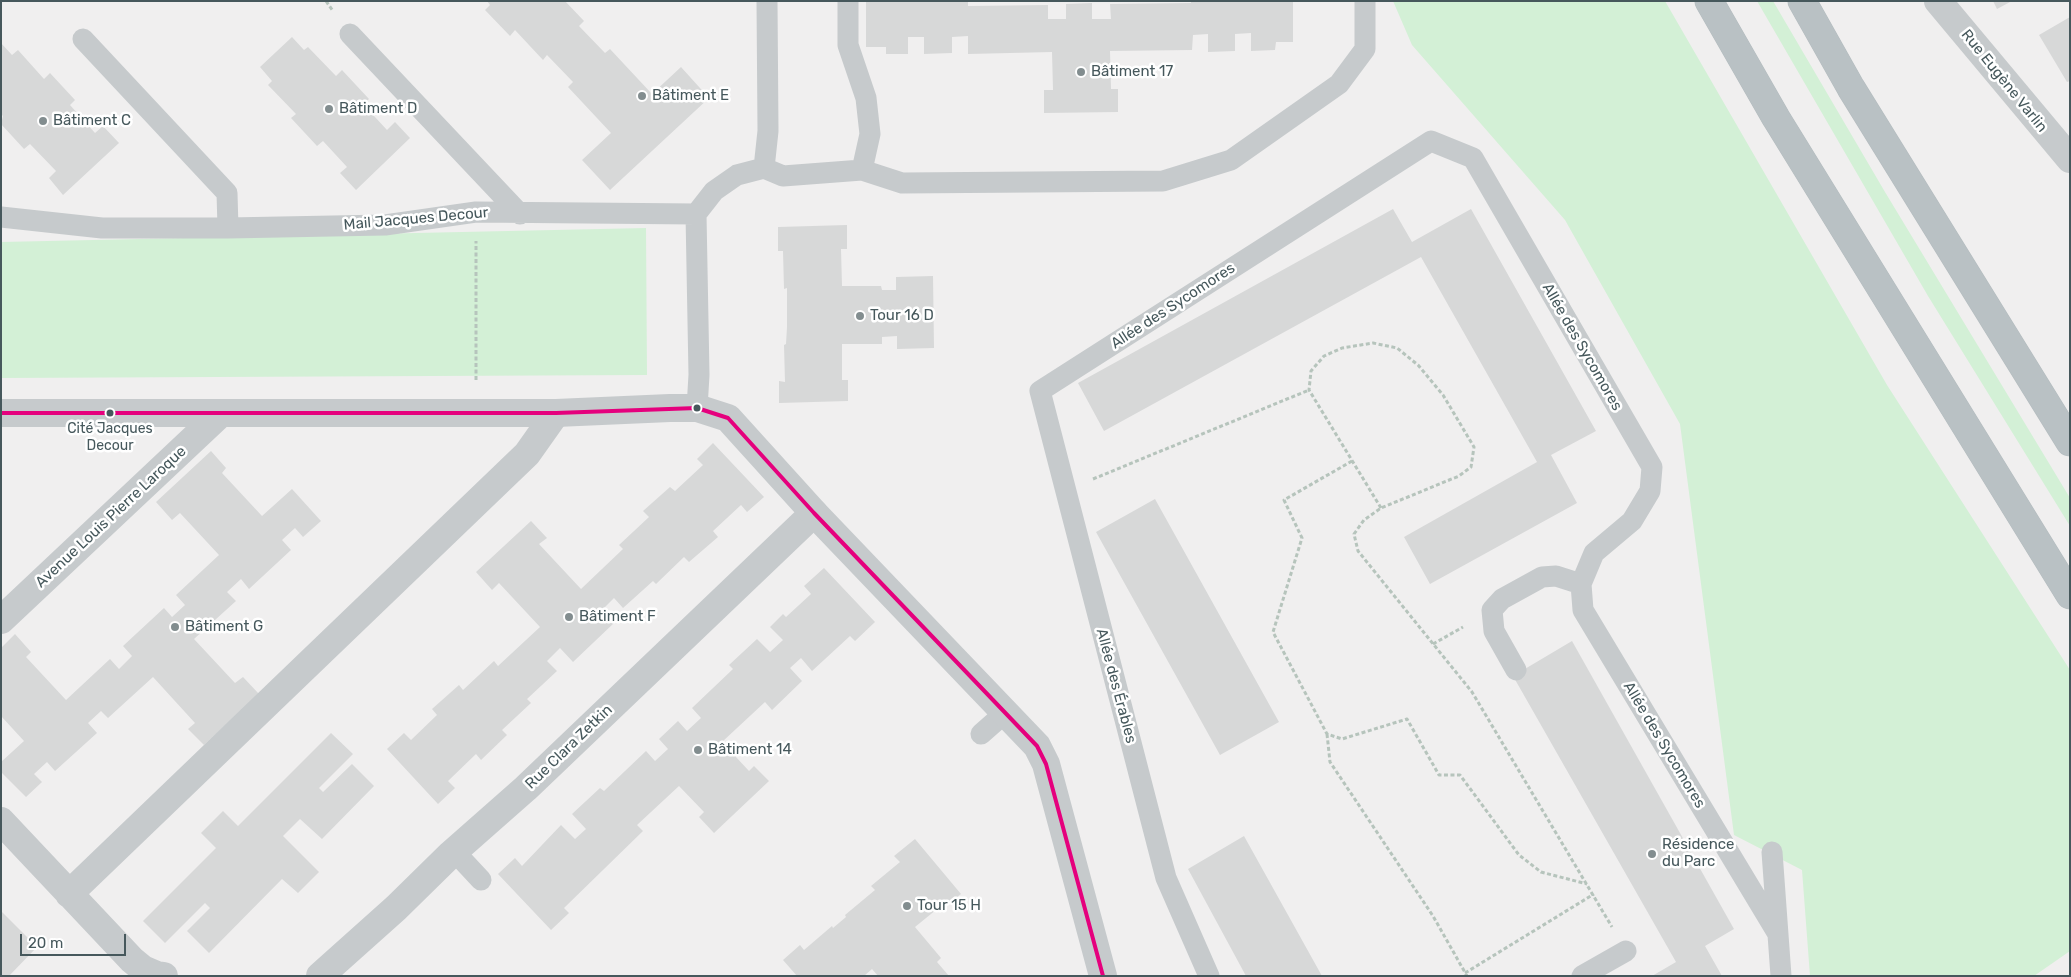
<!DOCTYPE html>
<meta charset="utf-8">
<style>
body{margin:0}
#map{position:relative;width:2071px;height:977px;overflow:hidden;background:#f0efef;font-family:Rubik,sans-serif}
canvas{display:block}
.frame{position:absolute;inset:0;border:2px solid #46585c;pointer-events:none}
.scale{position:absolute;left:20px;top:934px;width:106px;height:22px;box-sizing:border-box;border:2px solid #46585c;border-top:0;padding-left:6px;font-size:15px;line-height:18px;white-space:nowrap;color:#46585c;-webkit-text-stroke:4px #fff;paint-order:stroke}
</style>
<div id="map">
<canvas width="2071" height="977"></canvas>
<div class="frame"></div>
<div class="scale">20 m</div>
</div>
<script>
const context = document.querySelector('canvas').getContext('2d');
context.lineJoin = 'round';
function fill(path, color) {
  context.fillStyle = color;
  context.fill(path, 'evenodd');
}
function poly(rows) {
  const path = new Path2D();
  for (const r of rows) {
    path.moveTo(r[0], r[1]);
    for (let i = 2; i < r.length; i += 2) path.lineTo(r[i], r[i + 1]);
  }
  return path;
}
function strokePath(path, color, width, dash) {
  context.strokeStyle = color;
  context.lineWidth = width;
  context.lineCap = dash ? 'butt' : 'round';
  context.setLineDash(dash || []);
  context.stroke(path);
}
function label(font, color, halo, rows, align = 'center') {
  context.font = font + ' Rubik,sans-serif';
  context.lineWidth = 5;
  context.setLineDash([]);
  context.textBaseline = 'middle';
  context.strokeStyle = halo;
  context.fillStyle = color;
  for (const [text, x, y, turn = 0] of rows) {
    context.save();
    context.translate(x, y);
    context.rotate((+turn || 0) * Math.PI / 180);
    context.textAlign = isNaN(turn) ? turn : align;
    if (halo) context.strokeText(text, 0, 0);
    context.fillText(text, 0, 0);
    context.restore();
  }
}
const green = poly([
 [1393,1,1665,1,1887,385,2070,670,2070,951,2034,976,1810,976,1802,870,1734,835,1680,424,1565,220,1412,45],
 [1757,1,1773,1,1885,192,2070,498,2070,526,1928,296],
 [646,228,647,375,1,378,1,242]
]);
const building = poly([
 [487,1,565,1,584,21,579,26,605,53,610,49,652,94,681,67,709,98,610,190,582,160,611,133,568,87,573,82,547,55,543,60,515,30,510,36,485,10,490,5],
 [866,1,968,1,968,6,1048,5,1048,19,1066,19,1066,4,1092,3,1092,19,1111,19,1110,4,1191,3,1191,1,1293,1,1293,42,1276,42,1275,50,1251,51,1251,33,1235,34,1235,51,1208,52,1208,34,1193,35,1192,50,1110,51,1111,89,1118,89,1118,112,1044,113,1044,90,1053,90,1052,52,968,54,968,36,952,37,952,53,924,54,924,37,908,37,908,54,886,54,886,47,866,47],
 [1993,1,2012,1,1997,9],
 [2070,17,2070,81,2067,82,2039,35],
 [292,37,304,50,308,47,336,76,342,70,369,99,363,104,387,130,395,122,410,138,356,190,340,173,347,167,323,141,317,146,291,118,296,114,268,85,272,81,260,67],
 [1,43,12,55,18,50,44,79,50,73,75,100,70,105,95,133,103,126,119,143,63,195,49,178,56,171,30,144,24,149,1,124,3,116,1,114],
 [1393,209,1412,242,1471,209,1596,431,1551,455,1577,503,1430,584,1404,537,1537,462,1421,257,1104,431,1078,383],
 [847,225,847,249,841,249,842,286,881,286,882,290,896,290,896,277,933,276,934,348,897,349,897,336,882,337,882,344,842,344,842,380,848,380,848,401,779,403,779,381,785,382,784,345,786,344,787,327,787,288,784,289,783,251,778,251,778,227],
 [713,443,764,497,747,512,741,505,713,531,718,537,689,562,684,557,656,584,653,581,623,608,614,598,602,610,614,623,573,662,560,648,547,661,557,671,527,699,531,703,502,730,507,735,481,760,476,754,448,781,455,788,438,804,387,749,404,733,411,740,437,715,432,709,459,685,463,690,494,661,498,666,540,627,499,583,492,590,476,572,531,521,547,538,539,544,581,589,623,549,619,545,649,517,643,511,670,487,675,491,703,465,697,459],
 [211,451,226,468,222,473,262,516,292,489,321,521,303,537,295,528,282,540,291,550,249,589,241,579,227,592,236,601,194,639,235,683,243,677,259,694,204,745,188,729,195,723,153,677,108,718,101,711,88,723,97,733,55,771,47,762,34,774,42,782,26,797,1,772,1,762,24,741,1,716,1,648,15,634,31,652,26,657,66,700,110,659,119,669,132,656,123,646,164,608,172,617,185,605,176,595,219,555,180,513,172,520,156,502],
 [1155,499,1279,722,1220,755,1096,532],
 [824,568,875,622,855,641,850,636,812,671,801,658,790,668,802,681,772,710,765,702,722,742,749,771,754,766,769,781,714,833,699,817,704,812,679,786,637,825,643,831,564,908,569,913,551,930,498,874,515,858,522,866,561,825,575,839,586,829,572,814,600,788,604,791,646,751,655,761,668,749,659,739,678,721,687,731,701,718,692,708,733,669,729,665,757,639,770,652,783,640,770,627,783,614,786,617,811,594,804,586],
 [1572,641,1734,929,1705,946,1722,976,1652,976,1676,962,1513,676],
 [331,733,353,754,319,788,323,792,352,764,374,786,322,839,300,819,283,836,319,872,298,893,282,879,209,953,187,931,210,908,205,903,165,943,143,921,216,848,201,833,223,811,238,826],
 [1244,836,1322,976,1246,976,1188,869],
 [915,839,961,894,944,907,942,905,915,927,941,958,937,962,949,976,878,976,872,969,864,976,797,976,783,960,800,945,804,950,832,926,833,928,846,917,845,915,875,890,871,886,900,862,894,856],
 [1,911,37,947,9,976,1,976]
]);
const path = poly([
 [326,1,333,11],
 [476,380,476,241],
 [1352,461,1284,500,1302,538,1273,632,1327,734,1342,739,1407,719,1439,775,1460,775,1519,855,1541,872,1587,884],
 [1093,479,1309,390],
 [1381,508,1309,390,1311,371,1324,356,1342,348,1373,343,1397,348,1418,365,1443,395,1474,447,1471,467,1459,476,1381,508,1364,520,1354,534,1358,551,1472,692,1612,927],
 [1433,644,1463,627],
 [1327,734,1330,762,1433,916,1467,976],
 [1465,973,1594,894]
]);
const service = poly([
 [848,1,848,45,866,98,870,134,862,170],
 [350,34,520,214],
 [83,39,227,193,228,228],
 [764,168,783,176,862,170,902,183,1163,181,1231,160,1339,84,1365,49,1365,1],
 [696,214,714,191,737,175,764,168,768,131,767,1],
 [696,214,699,375,697,408],
 [1,217,102,228,228,228,385,225,476,212,696,214],
 [1516,670,1494,631,1492,610,1502,599,1542,577,1556,576,1581,584],
 [981,734,1006,712],
 [454,851,481,880],
 [1772,852,1781,976],
 [1209,976,1166,878,1040,391,1431,141,1473,158,1652,467,1650,491,1632,521,1594,553,1581,584,1583,610,1778,934],
 [1582,976,1626,951]
]);
const minor = poly([
 [1938,1,2070,159],
 [1,620,220,414],
 [1,821,132,960,143,969,157,975,164,976],
 [69,894,527,454,556,413],
 [320,976,396,908,450,855,526,788,814,513]
]);
const tertiary = poly([
 [1,413,556,413,670,408,697,408,728,418,814,513,1037,746,1046,764,1103,976]
]);
const motorway = poly([
 [1709,1,1776,118,2070,595],
 [1802,1,1851,88,2070,442]
]);
const bus1 = poly([
 [1,413,556,413,697,408,728,418,814,513,1037,746,1046,764,1103,976]
]);
const markers = [
 [1081,72,5,"#828d8f"],
 [642,96,5,"#828d8f"],
 [329,109,5,"#828d8f"],
 [43,121,5,"#828d8f"],
 [860,316,5,"#828d8f"],
 [697,408,4.5,"#46585c"],
 [110,413,4.5,"#46585c"],
 [569,617,5,"#828d8f"],
 [175,627,5,"#828d8f"],
 [698,750,5,"#828d8f"],
 [1652,854,5,"#828d8f"],
 [907,906,5,"#828d8f"]
];
const busNames = [
 ["Cité Jacques",110,429],
 ["Decour",110,446]
];
const poiNames = [
 ["Bâtiment 17",1091,72],
 ["Bâtiment E",652,96],
 ["Bâtiment D",339,109],
 ["Bâtiment C",53,121],
 ["Tour 16 D",870,316],
 ["Bâtiment F",579,617],
 ["Bâtiment G",185,627],
 ["Bâtiment 14",708,750],
 ["Résidence",1662,845],
 ["du Parc",1662,862],
 ["Tour 15 H",917,906]
];
const streetNames = [
 ["Rue Eugène Varlin",2004,81,51],
 ["Mail Jacques Decour",416,219,-5],
 ["Allée des Sycomores",1173,306,-33],
 ["Allée des Sycomores",1582,347,60],
 ["Avenue Louis Pierre Laroque",111,517,-43],
 ["Allée des Érables",1116,686,75],
 ["Allée des Sycomores",1664,745,59],
 ["Rue Clara Zetkin",569,747,-44]
];
fill(green, '#d3f0d6');
fill(building, '#d7d8d8');
strokePath(motorway, '#b4bcbf', 29);
strokePath(path, '#b6c4bc', 3, [4, 2.5]);
strokePath(service, '#c6cacc', 21);
strokePath(minor, '#c6cacc', 28);
strokePath(tertiary, '#c6cacc', 28);
strokePath(motorway, '#b9c1c4', 28);
strokePath(bus1, '#e5007d', 4);
for (const [x, y, r, color] of markers) {
  const dot = new Path2D();
  dot.arc(x, y, r, 0, 2 * Math.PI);
  context.fillStyle = color;
  context.fill(dot);
  strokePath(dot, '#fff', 2);
}
label('14px', '#46585c', '#fff', busNames);
label('15px', '#46585c', '#fff', poiNames, 'left');
label('15px', '#46585c', '#fff', streetNames);
</script>
